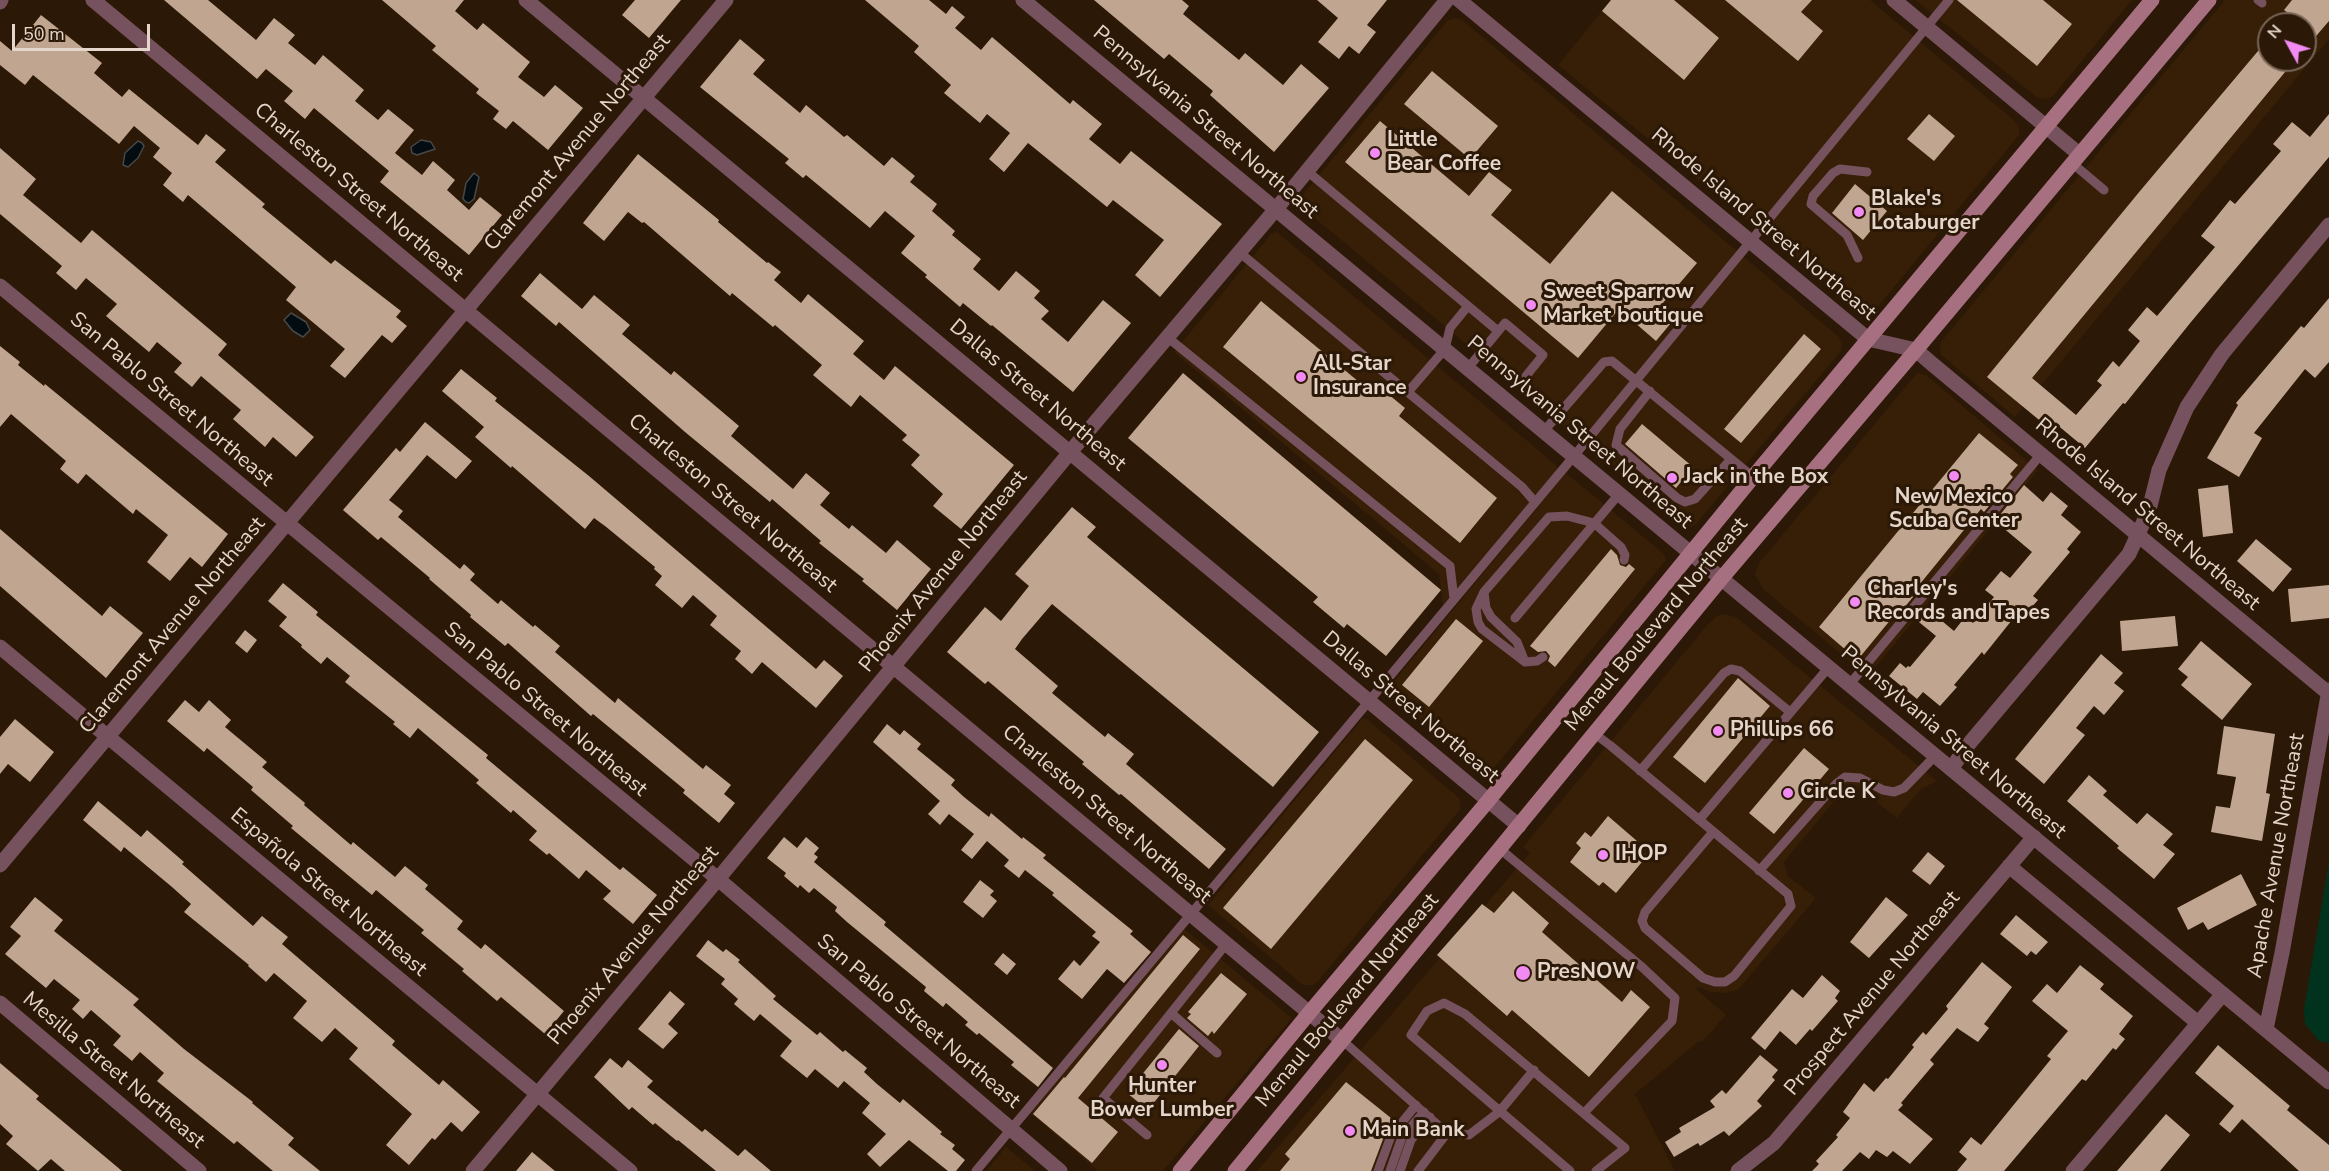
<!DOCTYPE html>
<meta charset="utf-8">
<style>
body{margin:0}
#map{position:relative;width:2329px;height:1171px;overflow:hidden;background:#2c1806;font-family:"Nunito Sans",sans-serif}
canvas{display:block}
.north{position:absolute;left:2257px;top:12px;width:60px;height:60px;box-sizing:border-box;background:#2c1806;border:2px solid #766455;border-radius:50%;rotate:310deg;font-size:16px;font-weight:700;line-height:24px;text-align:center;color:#e4d6cb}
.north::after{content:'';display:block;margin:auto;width:21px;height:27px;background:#f28af3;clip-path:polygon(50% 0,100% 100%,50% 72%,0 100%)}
.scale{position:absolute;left:12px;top:24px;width:138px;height:27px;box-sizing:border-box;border:3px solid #e4d6cb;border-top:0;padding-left:8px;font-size:18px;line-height:21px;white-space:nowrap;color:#e4d6cb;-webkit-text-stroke:4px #2c1806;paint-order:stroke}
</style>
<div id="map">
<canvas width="2329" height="1171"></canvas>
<div class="north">N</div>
<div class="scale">50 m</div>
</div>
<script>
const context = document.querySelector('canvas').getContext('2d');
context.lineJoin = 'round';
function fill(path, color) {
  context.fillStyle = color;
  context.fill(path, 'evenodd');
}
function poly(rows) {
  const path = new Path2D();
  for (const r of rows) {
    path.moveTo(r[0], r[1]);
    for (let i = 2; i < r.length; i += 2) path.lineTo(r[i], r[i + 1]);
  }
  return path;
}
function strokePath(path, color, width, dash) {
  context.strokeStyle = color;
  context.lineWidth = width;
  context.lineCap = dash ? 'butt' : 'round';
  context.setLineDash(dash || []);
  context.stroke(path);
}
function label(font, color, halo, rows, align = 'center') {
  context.font = font + ' "Nunito Sans",sans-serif';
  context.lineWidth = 6;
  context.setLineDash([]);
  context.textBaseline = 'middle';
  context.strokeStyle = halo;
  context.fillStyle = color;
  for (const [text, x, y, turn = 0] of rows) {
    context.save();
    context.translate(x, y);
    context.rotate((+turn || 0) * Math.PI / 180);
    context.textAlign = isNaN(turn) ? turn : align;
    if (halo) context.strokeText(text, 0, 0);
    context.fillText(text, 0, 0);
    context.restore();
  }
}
const built = poly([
 [1611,0,1870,0,2015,121,2019,127,2019,135,1877,308,1869,314,1861,314,1763,230,1752,224,1558,65],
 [1915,0,2132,0,2054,95,2047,99,2038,98],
 [2225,0,2329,0,2329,39,2015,417,1941,355,1940,343],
 [2269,24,2305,24,2305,60,2269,60],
 [1456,18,1461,19,1839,337,1842,344,1841,351,1695,525,1690,527,1684,525,1299,205,1299,199,1448,20],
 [1277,232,1556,465,1557,470,1443,605,1439,574,1174,352,1271,234],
 [1917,373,1926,375,2038,470,1869,675,1853,664,1763,589,1755,574,1759,563],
 [1566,473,1664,554,1666,560,1493,769,1487,773,1478,770,1385,692],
 [1724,614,1736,617,1937,781,1921,789,1897,818,1860,789,1852,787,1844,789,1784,862,1788,876,1816,898,1738,990,1724,993,1710,992,1700,987,1695,988,1726,1015,1702,1042,1699,1041,1635,1094,1675,1171,1257,1171,1530,853,1523,847,1708,624,1717,616],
 [1362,719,1367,719,1459,798,1461,804,1459,811,1319,980,1313,985,1303,985,1208,905],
 [1183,928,1292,1018,1163,1171,1098,1171,1029,1112],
 [1006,1147,1035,1171,986,1171]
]);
const green = poly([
 [2329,861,2329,1043,2319,1041,2305,1024,2304,1009]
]);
const water = poly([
 [421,140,431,142,435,149,417,155,412,153,411,147,421,140],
 [138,141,142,143,144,146,138,158,128,167,123,165,125,153,138,141],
 [474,173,479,177,474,199,469,203,466,202,463,199,466,183,474,173],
 [291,313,306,322,310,330,303,337,293,331,284,320,291,313]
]);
const building = poly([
 [164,0,208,0,256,40,274,18,295,35,288,43,315,65,323,55,364,90,355,101,378,120,388,109,414,130,395,153,422,175,433,161,455,180,447,190,469,210,480,197,502,215,469,255,380,182,389,171,314,108,305,119,284,101,293,91,266,69,257,79],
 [382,0,464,0,455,11,477,30,483,23,530,62,518,77,544,97,555,85,583,108,548,150,513,121,506,129,493,119,499,111,476,93,479,89,432,50,436,46],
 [635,0,681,0,649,38,622,15],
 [865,0,929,0,946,14,952,6,965,17,955,28,981,50,992,37,1070,104,1073,100,1102,124,1089,139,1120,164,1131,151,1222,224,1160,297,1135,275,1164,240,1113,200,1107,207,1028,143,1004,172,989,159,1010,133,987,114,980,123,944,93,951,85,914,52,919,46],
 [1094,0,1182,0,1189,6,1183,14,1239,60,1245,53,1283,85,1301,64,1329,88,1274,152,1210,95,1213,91,1169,54,1164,59],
 [1317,0,1387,0,1367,25,1376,32,1359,54,1349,46,1339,59,1318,42,1338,18],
 [1611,0,1674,0,1719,38,1684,80,1602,11],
 [1725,0,1812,0,1801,12,1823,31,1798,61],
 [1957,0,2043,0,2072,24,2037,66],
 [2292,0,2329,0,2329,21,2305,49,2305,24,2281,24,2289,14,2284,10],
 [41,15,102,63,94,73,122,97,129,89,198,145,206,134,226,150,215,162,265,204,262,207,331,264,335,260,401,311,396,317,407,326,392,343,382,335,345,378,330,366,345,349,286,300,296,287,188,195,183,202,163,185,172,173,153,157,160,148,134,126,119,144,33,75,25,85,0,65,0,41,12,51],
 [2269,38,2269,60,2295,60,2032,378,2076,415,2102,385,2097,381,2113,361,2119,367,2140,341,2128,330,2147,307,2157,316,2215,247,2201,236,2230,200,2235,204,2281,151,2273,144,2292,122,2310,137,2329,114,2329,157,2191,322,2125,404,2123,403,2085,448,2049,418,2044,424,1987,377,2140,191],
 [740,39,765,60,753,74,800,113,806,105,844,137,847,135,884,166,892,157,915,176,910,182,937,204,932,211,955,231,952,235,981,259,973,269,999,291,1016,271,1040,291,1034,298,1049,311,1041,319,1068,342,1103,300,1131,323,1073,392,992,325,991,326,963,303,960,307,925,277,927,275,901,253,915,236,885,211,870,228,806,175,803,178,785,163,789,159,700,87],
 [1432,71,1498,126,1470,159,1404,104],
 [1929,114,1955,136,1934,161,1907,139],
 [1380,121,1469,196,1489,172,1512,190,1491,215,1550,264,1612,191,1697,263,1656,311,1671,323,1656,341,1619,309,1578,358,1345,162],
 [0,148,36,179,23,195,81,243,92,230,227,344,218,355,314,437,296,457,273,437,265,447,233,419,241,410,201,376,192,387,174,372,182,363,157,342,149,352,106,316,117,304,86,278,76,290,56,273,62,266,0,214],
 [638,154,719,220,718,222,767,263,768,262,781,272,774,280,801,303,808,294,864,341,853,354,884,380,895,366,1014,465,961,529,933,506,943,494,911,465,920,455,902,440,907,435,860,395,851,407,813,375,822,365,775,325,773,327,732,293,730,296,644,222,642,223,628,212,604,241,583,223],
 [1855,184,1887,211,1863,240,1832,213],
 [540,273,582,309,594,295,630,325,622,334,671,375,674,371,739,426,731,436,793,489,806,473,830,493,820,505,849,529,852,525,886,553,897,540,931,569,897,610,862,581,864,579,819,543,821,541,772,499,770,502,685,432,559,322,556,326,521,296],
 [2329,298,2329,362,2315,378,2305,369,2254,433,2262,438,2239,477,2207,458,2238,405,2236,403,2301,326,2304,328],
 [1261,301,1376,396,1382,389,1405,408,1399,416,1497,498,1460,543,1223,347],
 [1804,334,1821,349,1741,443,1724,429],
 [0,346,20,362,18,365,44,386,45,384,228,534,202,567,190,557,170,581,147,562,168,535,136,509,133,514,86,474,78,484,60,469,66,461,11,414,0,427],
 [461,369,497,398,495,401,589,476,816,669,824,660,843,676,816,708,762,662,752,674,735,659,741,651,710,625,717,616,693,595,682,608,655,585,662,576,654,569,655,567,605,526,594,518,585,529,512,466,511,468,475,437,484,427,442,391],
 [1183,373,1441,590,1386,656,1347,624,1344,628,1313,602,1318,597,1128,438],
 [425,422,472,461,456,479,427,455,389,500,403,511,398,517,460,569,464,564,475,574,470,580,498,604,501,600,533,627,535,625,560,646,555,652,615,703,618,698,703,769,706,765,731,785,724,794,735,803,719,823,683,793,685,790,633,747,593,714,591,716,508,643,505,646,470,617,471,615,429,579,430,578,381,537,378,540,343,510,396,448,400,452],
 [1642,424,1693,467,1676,488,1625,444],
 [1979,433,2018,465,2010,474,2013,477,1984,512,1981,509,1911,595,1913,597,1903,609,1901,607,1860,657,1854,657,1819,627],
 [2024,485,2043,502,2051,492,2068,506,2061,515,2081,532,2067,549,2070,552,2033,596,2038,600,2021,619,2016,615,1984,655,1982,652,1954,685,1957,687,1940,706,1923,692,1917,699,1889,676,1900,663,1906,668,1908,666,1910,667,1936,636,1914,618,1924,606,1954,631,1965,617,1973,623,1994,597,1985,590,2001,571,2010,578,2032,552,1995,521],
 [2228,485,2233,533,2203,537,2198,489],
 [1072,507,1096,527,1087,537,1319,732,1273,787,1052,604,1022,639,1015,649,1058,686,1052,693,1105,737,1108,733,1134,754,1126,764,1226,849,1209,869,1121,794,1119,795,1082,764,1084,762,988,681,985,684,947,652,985,607,1001,621,1029,586,1015,574],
 [0,529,102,616,110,606,143,633,106,678,0,586],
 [2256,539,2292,569,2273,592,2237,561],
 [1611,549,1617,555,1620,565,1626,567,1629,564,1635,569,1555,667,1548,661,1550,656,1546,651,1538,652,1530,646],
 [283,583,318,612,316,615,488,755,486,758,620,870,623,867,657,895,633,924,603,899,611,891,586,870,579,879,549,853,547,855,529,840,537,831,513,810,511,813,476,783,479,780,418,728,410,738,393,724,395,722,345,682,350,676,327,657,321,664,301,647,302,645,279,626,287,617,268,601],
 [2329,585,2329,618,2291,622,2288,589],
 [2175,616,2178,646,2122,651,2120,621],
 [1456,619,1483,641,1429,707,1402,685],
 [245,630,257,640,247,653,235,643],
 [2201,641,2252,684,2222,720,2181,685,2188,677,2178,669],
 [2101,654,2123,673,2114,683,2124,691,2104,715,2094,706,2076,728,2085,735,2044,784,2015,759],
 [1738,678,1770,706,1705,783,1673,757],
 [185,700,199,712,209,700,231,720,225,727,267,762,262,767,305,803,304,805,351,845,353,842,395,877,405,866,428,885,425,889,463,921,457,929,481,949,485,944,564,1011,545,1034,501,997,497,1001,462,971,464,969,421,933,424,930,376,890,372,895,291,828,293,826,251,790,253,787,207,748,204,752,167,721],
 [15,719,54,752,30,782,8,764,0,774,0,737],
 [887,724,900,735,904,730,921,744,917,749,955,780,951,785,964,797,989,817,991,813,1022,839,1023,837,1046,855,1043,858,1133,931,1130,934,1151,952,1124,983,1107,969,1082,999,1058,979,1074,960,1080,966,1100,942,1092,936,1096,932,1052,895,1054,893,1025,870,1019,878,1004,866,1009,860,987,841,972,859,961,850,974,834,949,814,940,825,928,814,940,801,873,742],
 [2224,726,2275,734,2266,793,2270,794,2262,841,2211,832,2216,806,2230,808,2236,777,2217,774],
 [1365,739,1413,780,1271,949,1223,908],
 [1804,748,1829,769,1774,834,1749,813],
 [2089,775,2107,791,2103,795,2137,824,2147,813,2173,834,2163,845,2175,854,2154,879,2117,848,2119,846,2067,801],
 [98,801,141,837,147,830,184,862,182,864,253,926,262,916,288,937,282,944,395,1041,392,1045,439,1085,443,1080,480,1112,462,1132,451,1122,435,1140,432,1138,409,1165,386,1145,412,1114,349,1059,358,1048,335,1028,322,1042,293,1018,307,1001,274,973,266,982,248,966,249,965,184,912,191,904,172,887,124,847,121,852,83,820],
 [1608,816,1637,841,1634,845,1647,856,1616,893,1603,882,1599,886,1570,862,1581,848,1576,843,1585,832,1591,837],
 [784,837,797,848,806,837,819,848,814,854,818,857,814,862,886,922,884,925,1053,1068,1038,1087,1011,1065,1014,1062,979,1033,977,1035,965,1025,968,1022,946,1003,943,1007,924,991,926,987,847,922,835,911,837,907,814,888,809,893,800,885,798,888,784,876,786,873,767,858],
 [1928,852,1945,866,1930,885,1912,871],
 [2241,874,2257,905,2208,930,2203,922,2188,930,2177,908],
 [980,880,994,891,990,895,997,901,983,918,963,902],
 [1513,891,1549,923,1542,932,1622,1002,1631,990,1650,1007,1589,1077,1512,1010,1507,1016,1437,955,1482,904,1494,913],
 [35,897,63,920,54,931,139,999,133,1005,184,1049,253,1102,252,1103,294,1138,288,1145,320,1171,273,1171,237,1141,234,1144,157,1081,164,1073,140,1052,132,1061,113,1045,121,1036,91,1010,83,1019,72,1009,80,1000,54,979,46,988,5,954,21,936,10,927],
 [1886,897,1908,915,1869,958,1850,942],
 [2016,915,2048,942,2036,955,2031,951,2027,956,2000,934],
 [1183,935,1200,949,1078,1098,1118,1132,1092,1163,1033,1114,1064,1077,1065,1078],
 [708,940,723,952,726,949,740,960,738,962,776,996,773,999,817,1035,820,1032,843,1052,845,1050,867,1068,864,1072,877,1084,900,1103,903,1099,942,1132,940,1134,955,1145,952,1149,965,1160,956,1171,948,1171,909,1140,880,1167,867,1154,886,1134,862,1113,870,1103,844,1081,838,1088,815,1069,807,1078,780,1056,792,1041,760,1014,754,1021,734,1004,738,999,721,984,725,979,696,956],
 [1003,953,1016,964,1007,975,994,964],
 [1982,962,2012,987,1984,1024,1989,1028,1978,1042,1957,1028,1930,1060,1934,1064,1901,1103,1903,1105,1898,1110,1933,1139,1910,1164,1893,1151,1887,1157,1876,1150,1869,1159,1860,1152,1842,1171,1812,1171,1819,1164,1816,1161,1838,1137,1836,1135,1850,1118,1843,1112,1864,1083,1874,1092,1886,1078,1888,1079,1914,1047,1912,1045,1923,1032,1926,1035,1948,1009,1946,1006],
 [2080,965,2104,984,2100,989,2133,1016,2119,1034,2125,1039,2116,1050,2113,1048,2086,1081,2082,1079,2004,1171,1957,1171,1967,1159,1959,1152,1971,1137,1981,1145,2051,1059,2047,1056,2068,1031,2032,1001,2047,984,2057,993],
 [1221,973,1247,994,1214,1034,1212,1031,1208,1036,1187,1018,1191,1014,1188,1012],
 [1822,975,1840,991,1835,998,1838,1001,1812,1031,1810,1029,1796,1045,1780,1031,1765,1050,1751,1038,1792,989,1803,998],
 [670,991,685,1004,668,1024,678,1033,663,1049,638,1029],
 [1179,1029,1199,1046,1148,1110,1127,1093],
 [2218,1045,2290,1106,2287,1110,2329,1145,2329,1171,2299,1171,2242,1119,2230,1133,2219,1124,2234,1106,2195,1073],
 [1760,1055,1778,1070,1772,1077,1775,1080,1757,1101,1762,1106,1729,1136,1724,1131,1700,1146,1698,1143,1674,1157,1665,1142,1681,1132,1679,1128,1715,1107,1710,1101,1722,1090,1726,1094],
 [610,1058,622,1068,628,1060,653,1081,647,1087,702,1132,705,1129,738,1156,745,1149,771,1171,716,1171,678,1140,677,1141,655,1123,653,1125,632,1107,629,1110,594,1077],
 [0,1063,39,1096,36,1099,122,1171,65,1171,51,1159,38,1171,6,1144,13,1136,0,1124],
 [1346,1082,1391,1118,1390,1126,1385,1134,1371,1171,1280,1171,1290,1159,1285,1154],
 [2166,1114,2190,1135,2160,1171,2117,1171],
 [532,1152,555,1171,516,1171]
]);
const service = poly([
 [2258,0,2262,3],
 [2072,163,2104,190],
 [1307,171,1498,331],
 [1239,252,1522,487,1535,502],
 [1858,258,1847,235,1811,204,1813,196,1833,173,1840,169,1867,172],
 [1167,337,1450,566,1454,599],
 [1468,368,1505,323,1543,355,1526,376],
 [1650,391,1620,429,1616,445,1677,498,1685,502,1695,499,1731,459],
 [1408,392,1445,349,1450,328,1468,306],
 [1544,431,1604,362,1612,361,1753,477],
 [1484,592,1486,608,1491,617,1517,642,1525,662],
 [1515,618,1619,494],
 [1543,657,1537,661,1525,662,1482,629,1478,622,1476,609,1484,592,1549,517,1567,516,1594,523,1621,547,1625,555,1624,560],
 [1849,685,2042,453],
 [1595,734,1611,746,1788,894,1791,906,1734,976,1725,982,1715,982,1703,978,1645,928,1642,921,1645,912,1713,832],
 [1640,771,1724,673,1731,669,1740,671,1790,712],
 [1699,820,1829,667],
 [1500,849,1642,967,1675,998,1672,1021,1584,1113],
 [1759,871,1837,783,1845,777,1860,778,1883,790,1894,792,1904,788,1935,756],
 [1171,1013,1217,1053],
 [1343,1041,1447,1133,1418,1171],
 [1447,1133,1469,1135,1499,1112,1534,1070],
 [1147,1135,1103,1098,1227,943],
 [976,1171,1574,456,1949,0],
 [1378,1171,1391,1136,1416,1105],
 [1390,1171,1402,1137,1424,1112],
 [1400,1171,1411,1140,1430,1117],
 [1570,1171,1411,1035,1427,1011,1444,1003,1465,1014,1625,1148,1596,1171]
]);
const minor = poly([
 [93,0,1343,1041],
 [526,0,1519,826],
 [1459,0,1868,339,1916,350,1931,363,2327,692],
 [1894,0,2079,154],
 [0,2,1,0],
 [0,286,718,879,1060,1171],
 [0,647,630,1171],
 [1951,769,1968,745,2129,554,2149,510,2159,470,2187,407,2222,354,2329,225],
 [0,865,726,0],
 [2009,866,2198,1023],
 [0,1003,199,1171],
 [2266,1029,2282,953,2329,690],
 [473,1171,718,879,1071,451,1276,209,1447,0],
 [1738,1171,1774,1143,2034,837],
 [2073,1171,2223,994]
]);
const tertiary = poly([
 [1023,0,2329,1082]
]);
const secondary = poly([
 [1180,1171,1310,1012,1488,801,1753,477,2152,0],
 [1235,1171,1721,579,1916,350,2209,0]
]);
const markers = [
 [1375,153,6,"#f28af3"],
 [1859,212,6,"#f28af3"],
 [1531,305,6,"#f28af3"],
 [1301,377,6,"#f28af3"],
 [1954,476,6,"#f28af3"],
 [1672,478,6,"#f28af3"],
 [1855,602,6,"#f28af3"],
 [1718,731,6,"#f28af3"],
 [1788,793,6,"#f28af3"],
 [1603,855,6,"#f28af3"],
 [1523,973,8,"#f28af3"],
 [1162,1065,6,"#f28af3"],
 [1350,1131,6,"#f28af3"]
];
const streetNames = [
 ["Pennsylvania Street Northeast",1205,123,40],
 ["Claremont Avenue Northeast",578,143,-50],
 ["Charleston Street Northeast",358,193,40],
 ["Rhode Island Street Northeast",1763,225,40],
 ["Dallas Street Northeast",1037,396,40],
 ["San Pablo Street Northeast",171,400,40],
 ["Pennsylvania Street Northeast",1579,433,40],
 ["Charleston Street Northeast",732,504,40],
 ["Rhode Island Street Northeast",2147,515,40],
 ["Phoenix Avenue Northeast",944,572,-51],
 ["Menaul Boulevard Northeast",1657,625,-50],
 ["Claremont Avenue Northeast",173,626,-50],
 ["Dallas Street Northeast",1410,708,40],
 ["San Pablo Street Northeast",545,710,40],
 ["Pennsylvania Street Northeast",1953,743,40],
 ["Charleston Street Northeast",1106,815,40],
 ["Apache Avenue Northeast",2277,856,-80],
 ["Española Street Northeast",328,893,40],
 ["Phoenix Avenue Northeast",634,946,-50],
 ["Prospect Avenue Northeast",1873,994,-50],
 ["Menaul Boulevard Northeast",1348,1001,-50],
 ["San Pablo Street Northeast",918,1022,40],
 ["Mesilla Street Northeast",113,1071,40]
];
const poiNames = [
 ["Little",1387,141],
 ["Bear Coffee",1387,165],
 ["Blake's",1871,200],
 ["Lotaburger",1871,224],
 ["Sweet Sparrow",1543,293],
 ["Market boutique",1543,317],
 ["All-Star",1313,365],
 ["Insurance",1313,389],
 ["Jack in the Box",1684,478],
 ["New Mexico",1954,498,"center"],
 ["Scuba Center",1954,522,"center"],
 ["Charley's",1867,590],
 ["Records and Tapes",1867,614],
 ["Phillips 66",1730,731],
 ["Circle K",1800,793],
 ["IHOP",1615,855],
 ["PresNOW",1537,973],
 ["Hunter",1162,1087,"center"],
 ["Bower Lumber",1162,1111,"center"],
 ["Main Bank",1362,1131]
];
fill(built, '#371e06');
fill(green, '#00321d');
fill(water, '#020c11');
strokePath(water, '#464949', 1.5);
fill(building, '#c0a690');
strokePath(service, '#75525d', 9);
strokePath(minor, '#75525d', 15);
strokePath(tertiary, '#75525d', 15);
strokePath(secondary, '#a77081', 15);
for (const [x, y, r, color] of markers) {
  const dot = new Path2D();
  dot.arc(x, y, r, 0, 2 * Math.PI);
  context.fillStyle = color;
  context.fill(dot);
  strokePath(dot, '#2c1806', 2);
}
label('21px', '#e4d6cb', '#2c1806', streetNames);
label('bold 21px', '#e4d6cb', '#2c1806', poiNames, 'left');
</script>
